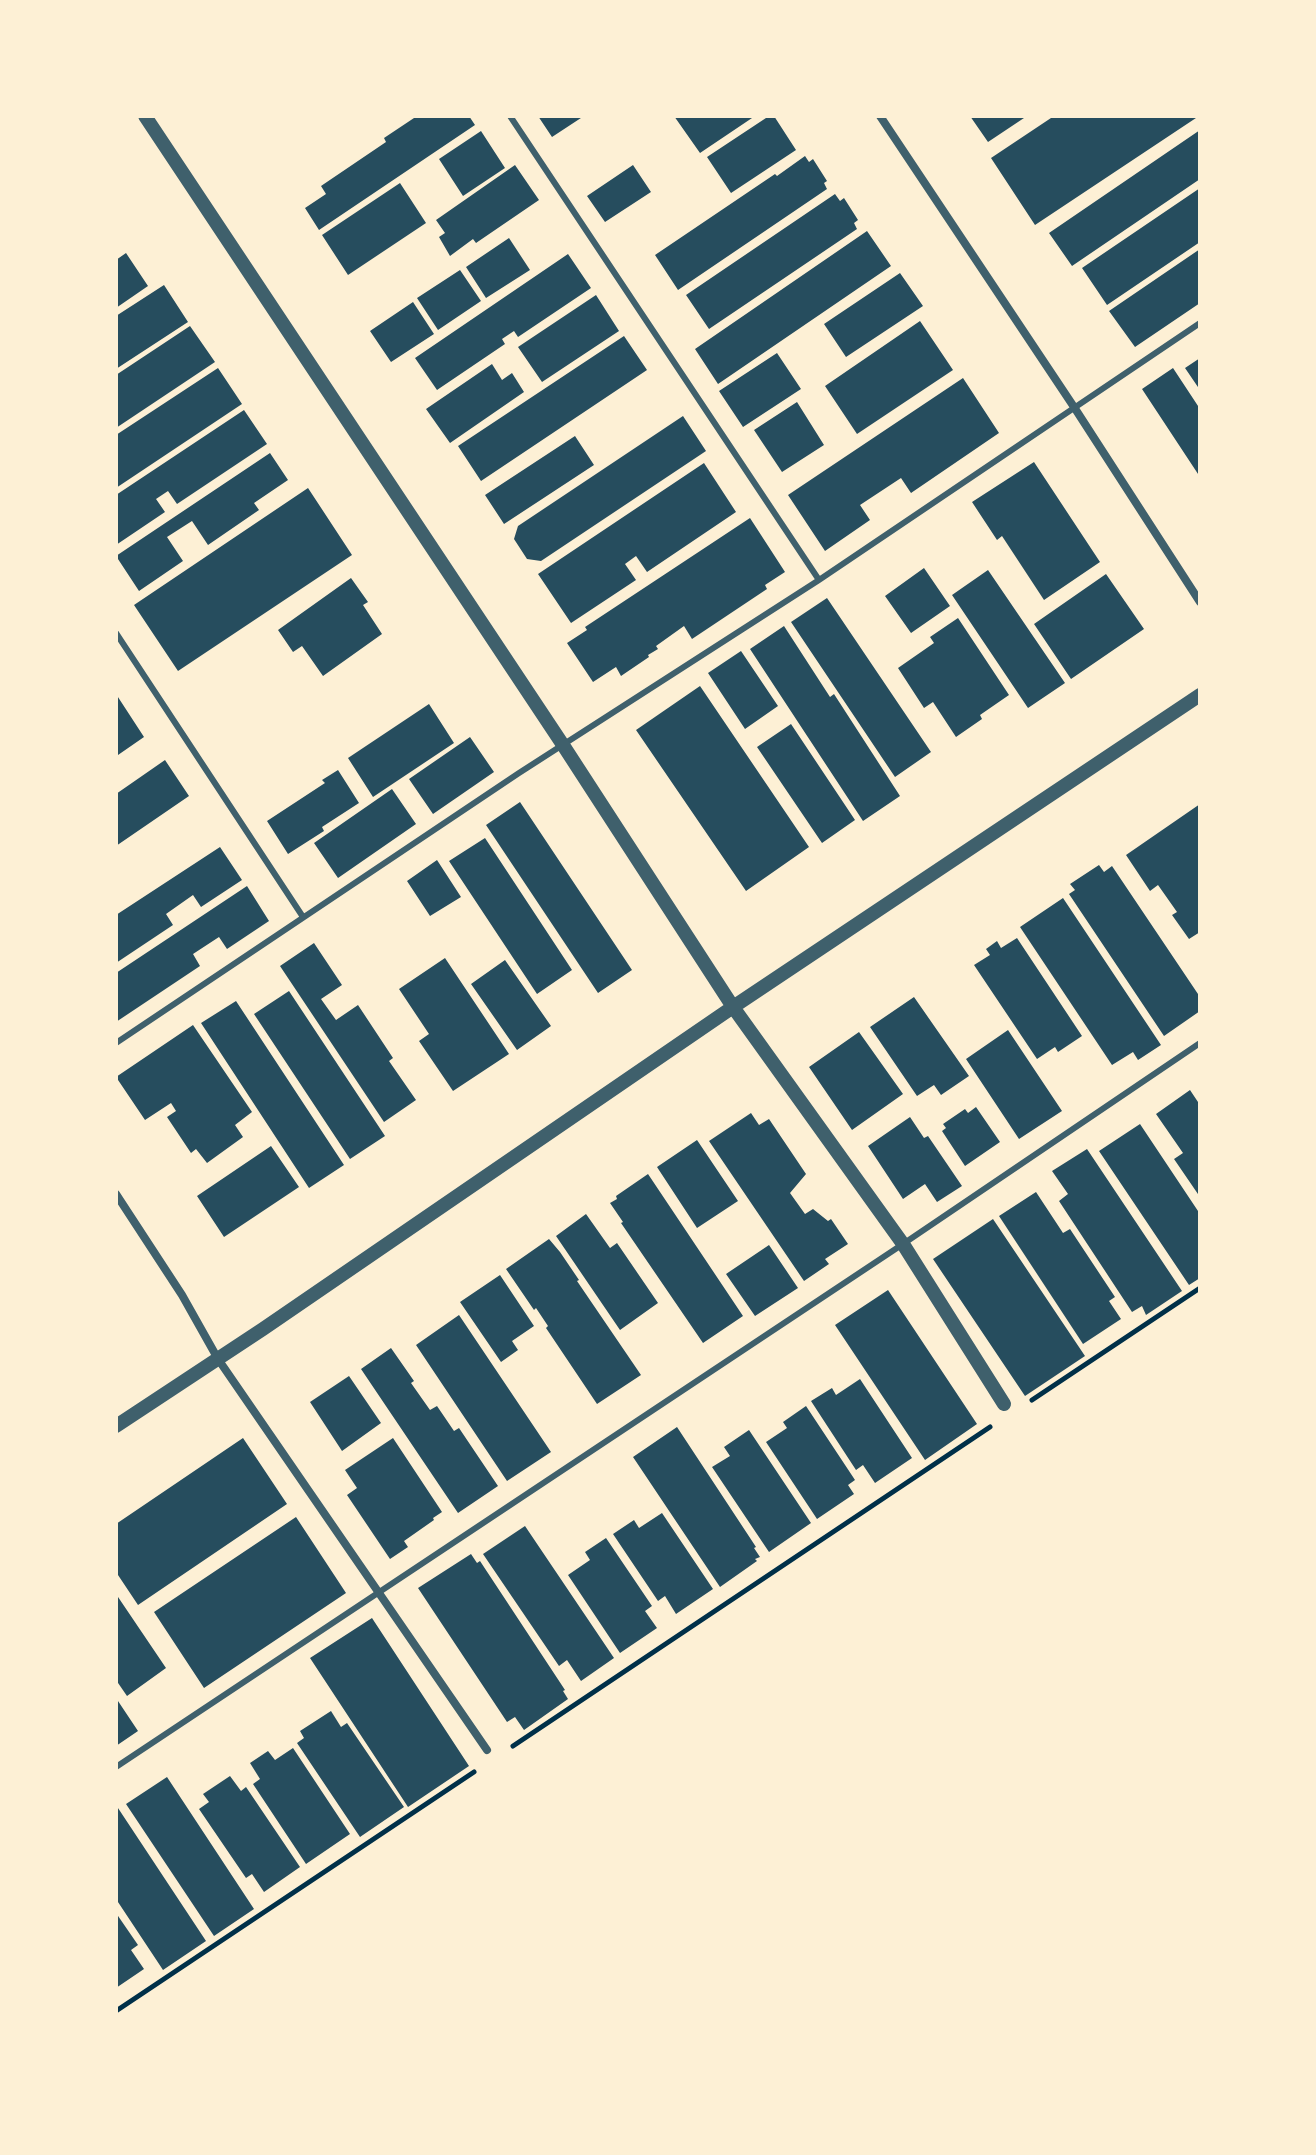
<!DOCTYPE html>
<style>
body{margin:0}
#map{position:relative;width:1316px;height:2155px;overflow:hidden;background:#fdf0d5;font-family:"Golos Text",sans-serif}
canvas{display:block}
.frame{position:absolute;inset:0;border:118px solid #fdf0d5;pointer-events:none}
</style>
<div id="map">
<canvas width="1316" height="2155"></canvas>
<div class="frame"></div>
</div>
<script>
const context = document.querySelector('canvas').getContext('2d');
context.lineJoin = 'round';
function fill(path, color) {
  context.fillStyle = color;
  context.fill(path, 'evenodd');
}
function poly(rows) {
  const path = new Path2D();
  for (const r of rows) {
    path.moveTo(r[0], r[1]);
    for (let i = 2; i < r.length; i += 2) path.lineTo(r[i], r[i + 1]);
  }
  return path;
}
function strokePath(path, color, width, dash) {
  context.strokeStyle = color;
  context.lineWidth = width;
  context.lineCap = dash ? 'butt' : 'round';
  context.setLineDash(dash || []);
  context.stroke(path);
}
const building = poly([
 [417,116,469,116,475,125,319,230,305,208,326,194,321,186,386,142,384,138],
 [538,116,584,116,552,137],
 [674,116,755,116,700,153],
 [769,116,774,116,796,150,731,193,707,157],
 [970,116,1027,116,988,142],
 [1054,116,1199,116,1035,225,991,158],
 [1200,130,1200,179,1072,266,1049,233],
 [481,131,505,168,463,196,439,159],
 [805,156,809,162,813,159,827,181,824,183,827,189,678,290,655,255,775,174,777,176],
 [515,165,539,200,476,243,473,239,450,256,439,237,445,233,436,220],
 [633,165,651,192,605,222,587,196],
 [400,183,426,223,348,275,322,235],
 [1200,188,1200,242,1107,305,1082,268],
 [835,194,840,201,844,198,858,220,854,223,857,229,709,329,686,295],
 [867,231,891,266,718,384,695,349],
 [509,238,530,270,486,298,466,267],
 [1200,249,1200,303,1135,347,1109,311],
 [126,253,148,286,116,308,116,260],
 [568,254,591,288,518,337,514,331,502,339,505,344,437,390,415,358],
 [460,270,481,301,438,330,417,298],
 [900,273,923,306,846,357,824,324],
 [164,285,188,322,116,369,116,316],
 [596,295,619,331,542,382,518,347],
 [413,302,434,334,391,362,370,331],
 [920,321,953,370,857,434,825,386],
 [190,326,215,362,116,428,116,375],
 [624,336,647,370,481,481,458,446],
 [777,353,801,389,743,427,719,391],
 [1200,358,1200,390,1185,368],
 [492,364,502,380,512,373,524,392,450,443,426,409],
 [218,368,242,404,116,488,116,435],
 [1173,368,1200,409,1200,477,1142,389],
 [963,378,999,433,911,493,901,478,860,505,870,520,825,551,788,495],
 [797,402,824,445,782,472,754,430],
 [244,410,267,444,177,504,168,491,156,499,165,512,116,545,116,495],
 [683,416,706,451,541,561,527,559,514,539,518,526],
 [575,436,594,465,504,524,485,495],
 [270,453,288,480,254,503,259,510,208,545,192,521,167,537,183,561,139,591,116,556],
 [1034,462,1100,562,1044,600,1002,536,997,540,972,502],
 [704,463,736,512,647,572,636,556,625,564,636,580,571,623,538,574],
 [308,488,352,555,178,671,134,605],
 [750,518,785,572,765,585,767,589,692,639,684,626,656,646,658,649,648,655,649,657,621,676,616,667,593,682,567,643,587,630,585,627],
 [924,568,950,606,911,633,885,596],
 [988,570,1065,683,1028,708,952,595],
 [1106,574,1144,629,1071,679,1034,624],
 [351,578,368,602,363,605,382,634,323,676,302,646,293,652,278,630],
 [827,598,931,752,895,777,791,622],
 [958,618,1009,695,980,715,982,719,956,737,933,702,924,708,898,668,934,643,930,637],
 [784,626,830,697,834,694,900,796,863,821,750,649],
 [741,651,778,706,745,729,708,673],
 [700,686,809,847,746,891,636,730],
 [116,694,144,737,118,755,116,753],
 [429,704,454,743,373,797,348,758],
 [791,724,855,820,822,843,757,747],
 [470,737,494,772,433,814,409,779],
 [165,760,189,796,116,846,116,794],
 [338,770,359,803,322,827,324,831,288,854,267,821,325,783,322,780],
 [392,789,416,824,338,878,314,843],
 [520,802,632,970,598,993,486,825],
 [1200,804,1200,932,1189,939,1172,915,1177,912,1158,885,1150,891,1126,855],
 [485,838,572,970,537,994,449,861],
 [220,847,242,880,201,907,193,895,166,914,173,925,116,963,116,915],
 [437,860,461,897,430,916,407,881],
 [1099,865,1104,872,1112,866,1200,997,1200,1011,1164,1036,1069,894,1075,890,1070,884],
 [247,886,269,921,227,949,219,937,193,954,200,966,116,1022,116,973],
 [1063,898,1161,1045,1138,1060,1133,1052,1112,1065,1020,927],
 [1017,938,1082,1036,1058,1052,1055,1047,1037,1059,974,965,990,955,986,949,997,941,1001,948],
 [314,943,342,985,321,999,336,1020,358,1005,393,1058,389,1061,416,1100,384,1122,280,966],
 [445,958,509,1054,453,1091,419,1041,429,1034,399,989],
 [505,960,551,1026,517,1050,471,984],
 [289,991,385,1136,350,1159,254,1014],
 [914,997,969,1076,941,1095,934,1085,917,1096,870,1027],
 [236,1001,344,1165,309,1188,201,1023],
 [193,1025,252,1112,235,1125,243,1137,207,1163,196,1149,191,1153,167,1117,176,1111,171,1103,145,1120,116,1077],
 [1008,1030,1062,1111,1019,1139,966,1059],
 [859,1032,903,1094,852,1130,809,1067],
 [1190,1090,1200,1105,1200,1197,1174,1159,1183,1153,1156,1114],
 [976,1107,1000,1142,965,1166,942,1131,946,1128,943,1124,965,1109,968,1113],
 [751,1113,759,1125,769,1119,806,1174,790,1193,805,1214,813,1209,828,1221,831,1219,848,1244,825,1259,829,1264,804,1281,709,1141],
 [910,1117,924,1138,928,1136,962,1186,937,1202,925,1184,903,1199,868,1146],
 [1140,1124,1200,1214,1200,1278,1189,1285,1099,1151],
 [697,1140,738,1201,697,1228,657,1167],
 [271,1146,299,1187,224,1237,197,1196],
 [1087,1149,1182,1291,1146,1315,1142,1306,1132,1312,1059,1201,1068,1194,1052,1171],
 [648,1174,743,1316,703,1343,621,1223,623,1222,610,1203,617,1199,616,1196],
 [1036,1192,1063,1233,1070,1229,1115,1297,1109,1301,1121,1319,1083,1344,999,1216],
 [586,1214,610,1248,617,1243,658,1303,620,1330,556,1236],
 [993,1219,1085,1356,1025,1396,933,1259],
 [549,1239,560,1252,579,1280,577,1281,641,1375,597,1404,546,1328,548,1326,536,1308,534,1310,506,1269],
 [769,1245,798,1288,755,1316,726,1274],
 [500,1275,534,1326,512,1341,518,1350,501,1362,460,1302],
 [888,1290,977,1424,925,1460,835,1325],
 [459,1315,551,1452,507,1481,416,1345],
 [391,1348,414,1381,411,1383,430,1410,437,1406,454,1431,459,1428,498,1486,458,1513,361,1369],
 [349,1376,381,1423,342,1451,310,1402],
 [860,1379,912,1458,875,1483,863,1465,856,1470,811,1401,832,1388,836,1395],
 [806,1406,855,1480,848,1485,854,1494,817,1519,766,1442,787,1428,783,1422],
 [677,1427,756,1547,754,1548,760,1557,755,1559,757,1561,720,1587,633,1457],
 [749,1430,811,1523,769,1552,712,1467,730,1456,724,1447],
 [243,1438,287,1504,138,1605,116,1572,116,1524],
 [393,1438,442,1512,433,1518,434,1520,404,1541,408,1547,390,1559,347,1495,357,1488,345,1470],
 [662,1513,713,1589,676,1614,665,1596,658,1601,613,1534,634,1520,639,1528],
 [296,1517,346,1593,204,1688,154,1612],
 [525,1526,614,1658,581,1681,567,1660,559,1666,483,1554],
 [606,1538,652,1606,645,1611,657,1628,620,1653,568,1575,590,1560,585,1552],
 [471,1554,477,1563,480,1561,565,1690,563,1691,568,1699,524,1730,515,1717,507,1722,418,1588],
 [116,1594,166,1668,127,1696,116,1680],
 [372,1618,469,1766,408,1807,310,1658],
 [116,1698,138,1731,116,1746],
 [331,1711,341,1727,347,1723,404,1807,360,1837,297,1743,304,1738,300,1731],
 [293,1748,350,1834,306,1864,253,1784,260,1779,250,1763,268,1751,275,1760],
 [230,1776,241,1791,246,1787,300,1867,264,1892,252,1874,246,1878,199,1809,209,1802,203,1794],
 [167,1777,254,1909,214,1936,126,1804],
 [116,1805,206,1941,163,1970,116,1899],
 [116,1913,138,1945,131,1950,144,1969,116,1988]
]);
const path = poly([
 [1032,1400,1200,1288],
 [513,1746,990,1427],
 [116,2011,474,1772]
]);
const service = poly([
 [510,116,819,580],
 [116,633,303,917],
 [116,1043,519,773,819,580,1200,323],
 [116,1767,903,1244,1200,1043]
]);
const minor = poly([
 [880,116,1074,407,1200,602],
 [116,1194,182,1295,218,1359,487,1750]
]);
const tertiary = poly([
 [145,116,563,745,733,1007,903,1244,1004,1404],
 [116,1426,263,1329,733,1007,1200,695]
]);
fill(building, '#264d5e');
strokePath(path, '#003049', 5);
strokePath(service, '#3f606c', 6);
strokePath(minor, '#3f606c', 8);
strokePath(tertiary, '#3f606c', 14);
</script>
